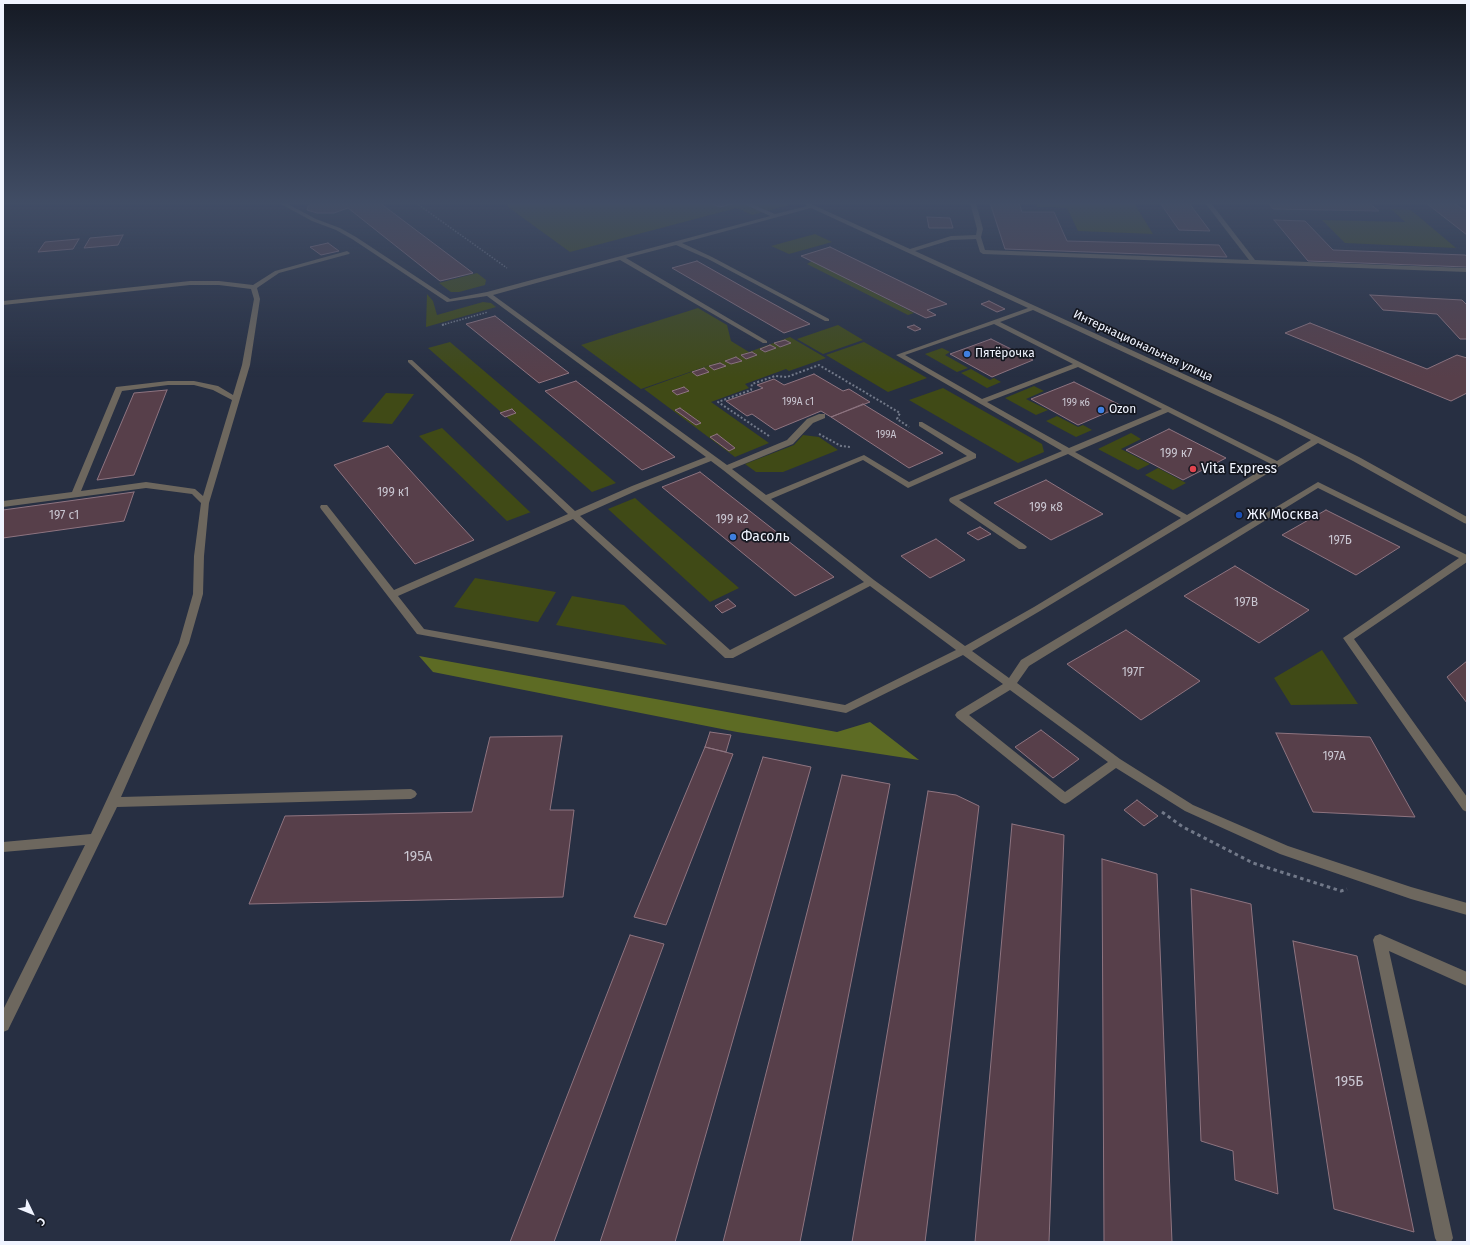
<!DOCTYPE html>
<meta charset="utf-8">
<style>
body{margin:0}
#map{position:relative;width:1470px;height:1245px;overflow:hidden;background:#272f42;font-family:"Fira Sans",sans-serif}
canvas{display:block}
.frame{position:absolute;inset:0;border:4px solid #f0f4ff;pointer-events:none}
.north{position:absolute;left:12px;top:1193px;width:40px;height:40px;-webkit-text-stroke:3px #141720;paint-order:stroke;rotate:133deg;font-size:11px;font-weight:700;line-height:16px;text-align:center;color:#f0f4ff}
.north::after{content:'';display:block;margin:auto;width:14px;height:18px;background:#f0f4ff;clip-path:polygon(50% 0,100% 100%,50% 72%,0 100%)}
</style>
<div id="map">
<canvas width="1470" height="1245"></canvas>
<div class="frame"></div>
<div class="north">С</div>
</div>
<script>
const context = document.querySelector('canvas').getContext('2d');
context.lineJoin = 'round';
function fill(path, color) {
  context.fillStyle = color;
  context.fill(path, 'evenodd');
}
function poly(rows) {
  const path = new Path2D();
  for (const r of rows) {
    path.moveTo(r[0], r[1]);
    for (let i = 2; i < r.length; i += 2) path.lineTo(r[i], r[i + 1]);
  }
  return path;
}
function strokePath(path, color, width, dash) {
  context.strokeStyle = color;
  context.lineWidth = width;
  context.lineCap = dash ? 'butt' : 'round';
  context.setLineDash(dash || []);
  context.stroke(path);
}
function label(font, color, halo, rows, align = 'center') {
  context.font = font + ' "Fira Sans",sans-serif';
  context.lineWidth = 3.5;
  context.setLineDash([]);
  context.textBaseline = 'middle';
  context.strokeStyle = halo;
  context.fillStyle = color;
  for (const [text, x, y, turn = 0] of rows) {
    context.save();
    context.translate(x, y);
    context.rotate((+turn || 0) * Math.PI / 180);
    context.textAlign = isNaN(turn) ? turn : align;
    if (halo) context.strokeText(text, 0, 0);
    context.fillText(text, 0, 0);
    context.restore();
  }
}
const green = poly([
 [507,203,785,203,790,205,752,215,737,208,570,252,508,207],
 [1036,203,1134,203,1153,234,1078,231,1067,208,1037,207],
 [1391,209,1411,210,1456,248,1345,243,1322,220,1405,222],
 [815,234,832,242,789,254,771,246],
 [830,247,836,273,914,313,908,315,807,264,812,261,801,256],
 [477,273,486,280,485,285,459,292,451,292,439,283],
 [427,294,433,301,437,315,483,302,491,303,496,307,426,327],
 [698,308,727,325,731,341,749,352,790,337,826,358,789,371,786,369,745,384,749,388,711,402,769,443,735,457,644,389,730,358,641,389,581,345],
 [838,325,863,340,823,354,797,339],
 [450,342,616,483,592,492,428,348],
 [864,342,927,378,888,392,826,355],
 [942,348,950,352,945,355,968,368,957,372,925,354],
 [971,369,990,380,994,378,1001,382,987,388,961,373],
 [1034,386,1044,391,1026,399,1048,410,1036,415,1005,398],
 [943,388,1042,444,1044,452,1018,463,909,400],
 [386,393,414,394,392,424,362,422],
 [1057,416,1078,427,1083,425,1092,430,1076,437,1046,421],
 [442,428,530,512,531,512,507,521,419,436],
 [1131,433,1141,439,1121,449,1150,464,1138,470,1098,449],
 [803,435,819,437,838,450,783,472,756,472,745,464,794,445],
 [1158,468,1186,483,1173,490,1145,475],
 [635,498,653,514,739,588,710,602,608,509],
 [475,578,556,592,538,622,454,607],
 [572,596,624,605,667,645,556,625],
 [1322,650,1358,704,1291,705,1274,678]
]);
const forest = poly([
 [419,656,837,732,870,722,919,760,737,732,433,672]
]);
const building = poly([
 [313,203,380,203,473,273,440,281,348,208,334,213,317,213,307,210,308,206,313,203],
 [710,203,735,203,720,207,710,203],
 [990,203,1019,203,1022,212,1054,212,1067,241,1219,245,1227,257,1005,249,990,203],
 [1160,203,1189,203,1210,231,1179,230,1160,203],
 [1268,203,1369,203,1379,211,1273,209,1268,203],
 [1426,203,1454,203,1467,212,1467,235,1426,203],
 [927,217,950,218,953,228,929,228,927,217],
 [1274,220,1305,221,1333,250,1465,255,1467,256,1467,267,1308,261,1274,220],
 [123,235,118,245,84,248,90,238,123,235],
 [79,239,73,249,38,252,45,242,79,239],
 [328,243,339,251,321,255,310,247,328,243],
 [830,247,865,264,947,304,927,310,936,315,926,318,801,256,830,247],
 [697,261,750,291,810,324,784,333,672,268,697,261],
 [1370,295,1462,300,1467,305,1467,339,1460,339,1437,314,1383,310,1370,295],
 [989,301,1005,309,997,312,981,304,989,301],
 [495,316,569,373,539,383,466,324,495,316],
 [1310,323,1427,369,1457,355,1467,358,1467,393,1451,401,1285,333,1310,323],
 [914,325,921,329,915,331,907,327,914,325],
 [991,339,1033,360,992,377,950,354,991,339],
 [785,340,791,343,780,347,774,343,785,340],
 [770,345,776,348,765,352,760,349,770,345],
 [752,352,757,355,746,359,741,355,752,352],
 [736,357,742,361,731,364,725,361,736,357],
 [720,363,726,366,714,370,709,366,720,363],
 [704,368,709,372,697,376,692,372,704,368],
 [814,374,843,391,849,389,870,402,831,417,821,411,775,430,752,414,747,416,726,401,763,388,757,385,774,379,784,385,814,374],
 [576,381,675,457,642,470,545,391,576,381],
 [1074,382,1122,406,1078,425,1031,399,1074,382],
 [684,387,689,391,677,395,672,391,684,387],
 [167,390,134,475,97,480,134,393,167,390],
 [863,404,943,453,909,468,831,417,863,404],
 [680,408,701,423,696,425,675,410,680,408],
 [512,409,516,413,505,417,500,413,512,409],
 [1169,429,1226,458,1183,480,1126,450,1169,429],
 [717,434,735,448,729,451,710,437,717,434],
 [388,446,450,514,474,540,415,564,334,465,388,446],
 [700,472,834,577,795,596,662,487,700,472],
 [1046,480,1076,498,1103,514,1051,540,994,503,1046,480],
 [134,492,124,521,3,538,3,510,134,492],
 [1326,510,1400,547,1356,575,1282,535,1326,510],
 [980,527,991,534,978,540,967,533,980,527],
 [936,539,965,560,930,578,901,556,936,539],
 [1235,566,1273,589,1309,610,1259,643,1184,596,1235,566],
 [728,599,736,606,722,613,715,606,728,599],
 [1126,630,1200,681,1141,720,1067,664,1126,630],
 [1467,661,1467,703,1447,677,1467,661],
 [1041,730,1079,759,1053,778,1015,747,1041,730],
 [710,732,731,735,726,752,705,747,710,732],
 [1276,733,1370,737,1415,817,1313,812,1276,733],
 [562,736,550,810,574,810,563,897,249,904,285,816,472,812,490,737,562,736],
 [705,747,733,754,666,925,634,917,705,747],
 [763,757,811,767,675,1242,600,1242,763,757],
 [842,775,890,784,800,1242,723,1242,842,775],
 [928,791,956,795,979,806,925,1242,852,1242,928,791],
 [1137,800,1158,816,1144,826,1124,810,1137,800],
 [1012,824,1064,835,1049,1242,975,1242,1012,824],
 [1102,859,1157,874,1172,1242,1104,1242,1102,859],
 [1191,889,1251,904,1278,1194,1235,1180,1233,1151,1201,1141,1191,889],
 [630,935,664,944,554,1242,510,1242,630,935],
 [1293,941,1357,956,1414,1232,1334,1209,1293,941]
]);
const pathFar2 = poly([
 [416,203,507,268],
 [442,325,488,312]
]);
const pathFar1 = poly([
 [442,325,446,324],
 [819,434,841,446,850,447],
 [769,436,718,402,751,390,752,384,775,376,787,377,819,365,900,413,897,419,909,427]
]);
const path = poly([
 [1162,812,1183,827,1253,863,1341,891,1347,889]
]);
const minor = poly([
 [279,203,286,203,316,219,340,228,356,237,450,299,487,292,770,216,742,203,749,203,775,214,807,206,802,203,809,203,910,249,951,236,976,235,977,229,970,203,976,203,983,229,981,237,985,250,1249,260,1205,203,1211,203,1255,260,1467,268,1467,272,983,254,980,252,976,239,951,240,915,251,1280,418,1359,457,1467,517,1467,524,1464,523,1353,461,1318,443,1040,611,972,651,1009,678,1021,660,1318,482,1467,555,1467,562,1354,639,1467,797,1467,812,1463,810,1343,638,1459,558,1318,488,1029,666,1017,683,1120,759,1193,805,1288,846,1411,887,1467,903,1467,915,1411,899,1280,854,1185,811,1116,768,1069,802,1065,804,1061,802,957,718,955,715,957,712,1003,684,963,655,846,713,417,634,321,509,320,507,321,505,327,505,394,590,568,514,408,362,408,360,412,360,575,511,632,486,706,457,487,296,447,302,352,239,336,230,312,221,279,203],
 [811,208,1028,308,896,355,1062,451,950,498,949,500,950,502,1019,549,1025,549,1027,547,1025,545,959,500,1068,454,1181,518,1034,607,965,646,874,580,771,499,863,460,908,488,976,458,976,454,922,422,919,422,919,426,967,456,909,482,864,455,766,495,732,469,793,444,813,423,825,418,825,414,819,414,807,419,787,440,727,465,493,295,620,260,763,343,767,343,767,341,626,258,676,245,708,259,825,321,829,321,829,319,712,257,682,243,811,208],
 [1033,310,1274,422,1311,440,1277,461,1000,322,1033,310],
 [994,324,1073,364,982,399,905,355,994,324],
 [1078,367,1162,409,1069,448,987,402,1078,367],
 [1168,412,1271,464,1187,515,1075,452,1168,412],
 [711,461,723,470,864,582,730,650,580,516,638,490,711,461],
 [573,519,725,658,733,658,870,586,956,650,845,705,424,629,398,596,573,519],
 [1010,690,1108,762,1065,792,969,715,1010,690],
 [347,251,350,253,349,254,279,273,257,288,260,299,250,365,209,503,204,556,203,594,189,643,121,797,411,789,415,791,417,794,415,797,411,799,117,807,8,1030,3,1032,3,1010,85,845,3,852,3,842,91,834,179,643,193,594,194,556,201,503,192,494,146,488,3,507,3,501,72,492,116,387,168,381,194,381,218,386,233,395,242,365,254,299,251,289,219,285,190,285,3,305,3,301,190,281,219,281,253,285,275,271,347,251],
 [168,385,194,385,213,390,232,400,203,496,195,489,146,482,81,491,122,391,168,385],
 [1380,934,1467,972,1467,986,1389,951,1453,1238,1451,1242,1437,1242,1435,1238,1373,940,1375,936,1380,934]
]);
const markers = [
 [967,354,4,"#3f7fe0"],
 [1101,410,4,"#3f7fe0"],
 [1193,469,4,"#e0444e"],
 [1239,515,4,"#1a4fb4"],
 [733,537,4,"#3f7fe0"]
];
const farNumbernames = [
 ["199А с1",798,402],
 ["199 к6",1076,403],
 ["199А",886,435]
];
const farStreetnames = [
 ["Интернациональная улица",1143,346,25]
];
const farPoinames = [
 ["Пятёрочка",975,354],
 ["Ozon",1109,410]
];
const numberNames = [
 ["199 к7",1176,454],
 ["199 к1",393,493],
 ["199 к8",1046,508],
 ["197 с1",64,516],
 ["199 к2",732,520],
 ["197Б",1340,541],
 ["197В",1246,603],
 ["197Г",1133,673],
 ["197А",1334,757]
];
const poiNames = [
 ["Vita Express",1201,469],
 ["ЖК Москва",1247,515],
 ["Фасоль",741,537]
];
const nearNumbernames = [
 ["195А",418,857],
 ["195Б",1349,1082]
];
fill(green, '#404a16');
fill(forest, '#5d6b24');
fill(building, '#573f4a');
strokePath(building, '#8e7480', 1);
strokePath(pathFar2, '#727989', 1.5, [1.5, 1.5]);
strokePath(pathFar1, '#727989', 2, [2, 2]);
strokePath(path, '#727989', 3, [3.5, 3.5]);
fill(minor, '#6d675e');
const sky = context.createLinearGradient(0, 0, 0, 377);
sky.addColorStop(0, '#151a24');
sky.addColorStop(0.54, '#414d65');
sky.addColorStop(1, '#414d6500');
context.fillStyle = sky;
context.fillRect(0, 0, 1470, 377);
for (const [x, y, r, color] of markers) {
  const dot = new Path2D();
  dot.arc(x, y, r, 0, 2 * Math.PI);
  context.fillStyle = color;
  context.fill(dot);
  strokePath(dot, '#141720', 1.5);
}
label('10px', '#cac7d2', null, farNumbernames);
label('12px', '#f0f4ff', '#141720', farStreetnames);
label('12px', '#f0f4ff', '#141720', farPoinames, 'left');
label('12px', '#cac7d2', null, numberNames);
label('14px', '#f0f4ff', '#141720', poiNames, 'left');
label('14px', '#cac7d2', null, nearNumbernames);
</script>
